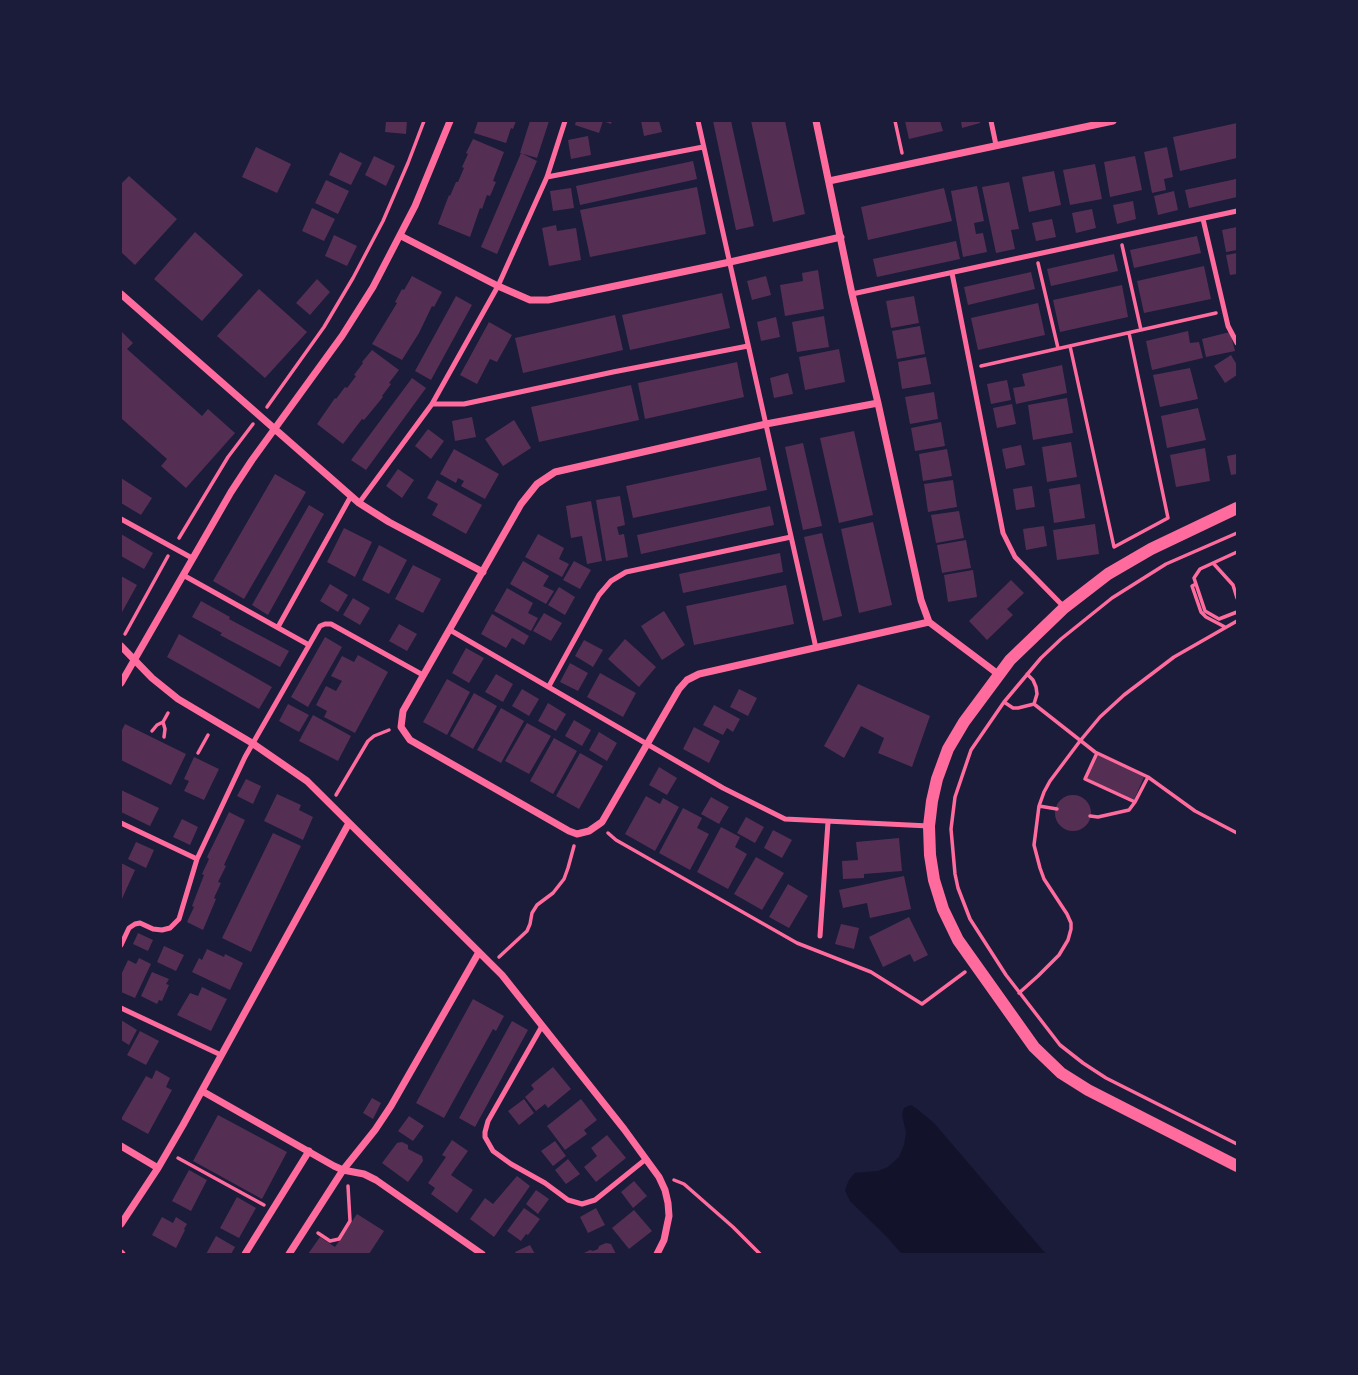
<!DOCTYPE html>
<style>
body{margin:0}
#map{position:relative;width:1358px;height:1375px;overflow:hidden;background:#1b1b3a;font-family:"IBM Plex Serif",serif}
canvas{display:block}
.frame{position:absolute;inset:0;border:122px solid #1b1b3a;pointer-events:none}
</style>
<div id="map">
<canvas width="1358" height="1375"></canvas>
<div class="frame"></div>
</div>
<script>
const context = document.querySelector('canvas').getContext('2d');
context.lineJoin = 'round';
function fill(path, color) {
  context.fillStyle = color;
  context.fill(path, 'evenodd');
}
function poly(rows) {
  const path = new Path2D();
  for (const r of rows) {
    if (r.length === 3) {
      path.moveTo(r[0] + r[2], r[1]);
      path.arc(r[0], r[1], r[2], 0, 2 * Math.PI);
      continue;
    }
    path.moveTo(r[0], r[1]);
    for (let i = 2; i < r.length; i += 2) path.lineTo(r[i], r[i + 1]);
  }
  return path;
}
function strokePath(path, color, width, dash) {
  context.strokeStyle = color;
  context.lineWidth = width;
  context.lineCap = dash ? 'butt' : 'round';
  context.setLineDash(dash || []);
  context.stroke(path);
}
const water = poly([
 [911,1105,917,1109,934,1123,1046,1254,902,1254,887,1237,850,1201,845,1190,849,1180,855,1173,878,1171,888,1167,899,1157,904,1145,906,1133,902,1115,904,1108]
]);
const building = poly([
 [386,121,407,121,406,134,385,132],
 [478,121,516,121,513,129,511,128,506,143,474,133],
 [530,121,549,121,537,158,520,153],
 [576,121,612,121,611,124,603,121,599,133,575,125],
 [641,121,659,121,662,132,644,136],
 [713,121,731,121,754,226,736,230],
 [751,121,785,121,805,214,773,222],
 [905,121,940,121,943,131,909,139],
 [961,121,980,121,980,123,962,128],
 [1237,123,1237,158,1180,171,1173,137],
 [588,136,591,155,571,159,568,140],
 [473,139,504,152,493,181,496,182,490,196,487,195,482,209,480,208,470,237,438,224,449,195,450,196,456,182,458,182,464,168,462,167,468,154,466,153],
 [256,147,291,164,277,193,242,177],
 [1167,147,1173,177,1164,179,1166,190,1152,193,1144,152],
 [340,152,362,163,351,185,329,175],
 [521,153,537,161,497,254,481,247],
 [374,156,395,166,386,186,365,175],
 [1135,156,1142,190,1110,197,1104,162],
 [693,161,697,179,580,205,576,186],
 [1095,164,1102,199,1070,205,1063,170],
 [1054,171,1061,205,1029,212,1022,177],
 [129,176,177,219,135,265,121,252,121,184],
 [1236,179,1237,179,1237,197,1189,208,1185,190],
 [326,180,349,191,338,214,315,203],
 [1009,182,1019,229,1011,230,1015,249,996,253,982,187],
 [977,186,984,221,974,223,976,234,983,233,987,252,963,257,951,191],
 [697,187,706,234,590,257,580,210],
 [571,188,574,208,553,211,550,191],
 [944,188,952,221,868,240,861,207],
 [1174,191,1178,210,1158,215,1154,196],
 [1133,201,1136,219,1117,224,1113,205],
 [312,208,335,219,324,241,302,231],
 [1092,209,1096,228,1076,233,1072,213],
 [1052,219,1056,237,1036,241,1032,223],
 [556,225,557,231,576,228,581,260,549,266,542,228],
 [1237,227,1237,250,1226,252,1222,230],
 [195,232,243,275,202,321,154,279],
 [334,235,357,246,347,266,325,256],
 [1197,236,1201,253,1134,268,1130,250],
 [956,241,960,259,877,277,873,259],
 [1237,253,1237,274,1230,275,1226,255],
 [1114,254,1118,271,1051,286,1047,269],
 [1204,266,1211,299,1144,313,1137,281],
 [818,270,824,309,785,316,780,285,803,281,802,273],
 [1031,272,1035,289,968,305,964,287],
 [412,276,442,292,434,307,432,306,419,333,402,360,372,344,397,303,395,302,402,289,404,290],
 [766,276,771,295,752,300,747,281],
 [317,279,330,292,310,315,296,303],
 [1122,285,1128,317,1060,332,1053,300],
 [259,289,307,332,265,378,217,336],
 [722,293,730,328,630,350,622,315],
 [456,296,472,305,431,380,415,371],
 [914,296,919,323,891,328,886,301],
 [1038,303,1045,335,978,350,971,318],
 [615,315,623,350,523,373,515,338],
 [824,316,829,347,797,352,792,322],
 [776,317,780,337,761,341,757,322],
 [489,322,512,335,497,362,490,359,477,384,460,375],
 [920,326,925,354,897,359,892,331],
 [121,331,133,343,127,349,202,416,208,409,235,433,186,488,161,466,167,459,121,418],
 [1188,331,1190,343,1199,342,1203,358,1152,370,1146,341],
 [1230,332,1235,351,1206,357,1202,339],
 [839,349,845,382,805,390,799,357],
 [372,350,399,370,389,383,391,384,382,396,383,397,364,420,362,419,343,444,317,424,335,398,336,399,345,387,347,388,356,376,354,375,363,363,362,362],
 [1231,355,1237,365,1237,375,1225,383,1214,366],
 [926,357,931,384,902,389,898,362],
 [737,362,744,397,645,419,638,383],
 [1062,365,1067,393,1016,404,1013,388,1025,386,1022,374],
 [1190,368,1198,399,1160,407,1153,375],
 [788,373,793,394,774,398,770,378],
 [412,378,426,388,366,470,351,460],
 [1007,380,1011,400,991,404,987,384],
 [631,385,639,420,539,442,531,407],
 [934,392,938,419,910,424,905,397],
 [1067,398,1073,433,1033,440,1028,405],
 [1012,404,1016,424,997,428,993,408],
 [1198,408,1206,440,1167,448,1161,416],
 [472,417,476,437,455,441,452,421],
 [514,420,531,448,503,466,485,439],
 [941,422,945,446,915,451,911,428],
 [428,429,444,441,431,459,415,446],
 [854,431,873,515,839,523,820,438],
 [1071,442,1077,477,1047,482,1042,447],
 [803,443,822,526,803,530,785,447],
 [1021,445,1025,465,1006,469,1002,449],
 [1205,448,1210,481,1176,487,1170,455],
 [454,449,499,474,485,499,461,486,464,481,458,478,456,483,440,474],
 [947,449,952,476,923,481,919,454],
 [1237,454,1237,474,1231,475,1227,456],
 [760,457,767,490,633,518,626,486],
 [398,469,414,480,402,498,386,486],
 [275,474,306,492,244,599,213,581],
 [121,478,152,498,141,515,121,503],
 [437,480,482,505,466,534,432,515,438,504,427,498],
 [953,480,957,507,928,512,924,484],
 [1080,484,1085,518,1054,523,1049,489],
 [1032,486,1035,507,1016,510,1013,489],
 [620,496,625,525,617,527,619,535,624,534,628,557,606,561,596,500],
 [591,501,602,561,587,564,582,536,571,538,566,506],
 [309,505,324,514,268,615,252,605],
 [770,506,774,525,641,554,637,535],
 [959,511,964,538,936,543,931,515],
 [873,522,892,605,859,613,841,529],
 [1095,524,1099,554,1057,560,1053,530],
 [1044,526,1047,546,1026,550,1023,529],
 [344,528,372,542,355,577,327,562],
 [822,533,842,616,823,621,804,537],
 [121,534,153,553,144,569,121,556],
 [538,534,564,548,559,559,569,564,562,577,525,557],
 [966,540,971,568,942,573,937,545],
 [379,545,407,560,389,594,362,580],
 [780,553,783,572,683,593,679,574],
 [523,561,549,576,543,586,554,591,546,604,510,584],
 [574,561,591,570,580,589,563,580],
 [413,565,441,579,423,613,395,599],
 [973,570,977,597,948,602,944,575],
 [121,576,137,585,121,614],
 [1011,580,1024,593,1007,609,1013,615,987,640,969,621],
 [330,584,348,595,338,612,320,601],
 [786,585,794,624,694,645,686,606],
 [559,587,575,597,565,615,548,605],
 [507,588,533,603,528,613,538,618,531,631,494,611],
 [353,598,370,608,360,625,343,615],
 [201,601,230,617,229,619,289,651,280,667,220,635,222,633,192,617],
 [664,611,685,645,662,660,641,626],
 [544,613,562,623,551,641,533,631],
 [492,614,529,636,524,645,512,638,506,648,481,634],
 [399,624,417,634,407,651,389,641],
 [179,634,272,687,259,709,167,657],
 [325,637,342,647,308,707,291,697],
 [625,639,656,667,639,687,608,659],
 [584,640,603,650,593,667,575,656],
 [466,648,484,658,469,683,452,673],
 [358,655,388,672,355,733,324,717,327,711,316,705,326,686,336,691,342,681,331,676,342,656,354,662],
 [570,663,588,673,578,691,560,682],
 [600,673,636,693,623,717,587,697],
 [496,674,513,684,503,702,485,692],
 [447,679,470,692,447,735,423,722],
 [858,684,930,716,912,767,878,753,884,738,861,726,844,758,824,746],
 [522,689,539,699,529,716,512,706],
 [739,689,757,698,748,716,730,707],
 [474,693,497,706,473,749,450,736],
 [548,703,566,714,556,731,538,721],
 [288,704,309,715,299,732,279,721],
 [714,705,740,719,733,732,727,728,723,735,703,725],
 [501,708,524,721,501,763,477,750],
 [313,715,351,736,338,761,299,741],
 [574,720,591,730,582,746,565,736],
 [527,723,551,736,529,774,505,761],
 [125,724,186,754,171,785,121,760,121,732],
 [694,727,720,741,709,763,683,749],
 [599,732,617,743,607,761,589,750],
 [554,738,577,751,553,794,530,781],
 [580,753,603,766,579,809,556,796],
 [1098,755,1144,777,1134,800,1087,779],
 [194,757,219,769,204,800,184,791,189,781,184,779],
 [659,767,677,778,667,795,649,785],
 [246,779,261,786,253,804,237,796],
 [121,790,159,808,150,826,121,812],
 [277,794,301,805,299,810,313,817,303,840,264,821],
 [1073,813,18],
 [646,796,660,804,663,798,679,807,655,851,625,834],
 [711,797,729,807,719,824,701,814],
 [683,808,702,818,697,828,709,834,690,870,659,853],
 [229,812,245,820,224,865,226,866,218,882,221,883,214,898,216,899,203,930,187,922,194,907,192,906,204,875,202,874,209,859,207,857],
 [746,817,764,827,755,843,737,833],
 [182,819,198,827,190,845,173,837],
 [721,827,740,837,735,847,747,854,728,889,697,872],
 [773,830,792,840,782,858,764,848],
 [273,833,301,846,251,952,222,938],
 [899,838,902,871,864,874,864,878,843,879,842,861,858,860,856,842],
 [136,842,154,850,146,868,128,859],
 [756,857,784,873,762,910,734,894],
 [121,863,135,870,121,901],
 [904,876,911,909,870,918,867,903,843,908,839,890],
 [788,884,808,896,789,928,769,917],
 [909,917,928,955,914,962,910,954,883,967,869,937],
 [841,924,859,928,854,949,835,944],
 [138,933,153,940,148,951,133,944],
 [164,946,184,955,176,971,157,962],
 [207,949,224,957,225,954,243,963,230,990,192,972,199,958,202,960],
 [139,958,151,964,135,998,121,992,121,975,128,960,136,964],
 [152,972,169,979,166,984,169,985,162,1001,159,1000,157,1004,141,996],
 [202,987,227,999,211,1031,177,1015,190,993,198,996],
 [473,999,504,1016,496,1031,493,1029,444,1118,416,1103],
 [121,1020,137,1030,129,1045,121,1040],
 [512,1021,528,1030,475,1127,459,1118],
 [140,1031,159,1041,146,1065,127,1055],
 [553,1067,571,1089,548,1108,545,1104,536,1111,525,1097,534,1089,531,1085],
 [156,1070,170,1078,166,1087,172,1090,148,1134,121,1119,146,1076,152,1079],
 [372,1098,381,1103,373,1119,363,1113],
 [524,1099,534,1113,519,1125,508,1111],
 [581,1099,597,1120,584,1130,587,1134,565,1150,547,1126],
 [218,1115,287,1152,262,1199,193,1161],
 [409,1116,424,1126,413,1141,398,1131],
 [607,1135,626,1158,596,1182,584,1167,597,1156,591,1148],
 [452,1140,468,1151,451,1175,473,1190,457,1213,431,1194,435,1188,428,1183,446,1157,442,1155],
 [555,1141,566,1156,553,1166,541,1151],
 [402,1142,408,1145,408,1149,422,1156,423,1161,408,1182,382,1163,397,1143],
 [568,1159,580,1174,566,1184,555,1170],
 [189,1170,207,1180,191,1211,172,1201],
 [517,1176,530,1186,494,1237,470,1219,485,1198,493,1204],
 [634,1181,647,1196,633,1208,621,1192],
 [536,1190,549,1199,538,1214,526,1204],
 [237,1197,256,1208,239,1238,220,1228],
 [524,1208,540,1219,528,1235,526,1234,521,1241,507,1231],
 [596,1208,605,1225,588,1233,580,1217],
 [634,1210,652,1231,629,1249,612,1228],
 [357,1214,384,1231,369,1254,308,1254,320,1237,335,1247],
 [162,1217,173,1223,176,1217,187,1224,184,1229,185,1230,176,1248,152,1235],
 [216,1236,235,1247,231,1254,206,1254],
 [606,1243,611,1244,616,1254,582,1254,590,1250,593,1251,598,1249,599,1246],
 [530,1245,535,1254,516,1254,515,1252]
]);
const path = poly([
 [895,121,902,153],
 [1122,245,1141,330],
 [1038,263,1058,348],
 [1070,346,1114,547,1168,518,1129,333],
 [981,366,1216,313],
 [267,407,324,327,353,278,383,221,408,163,424,121],
 [1237,533,1166,564,1112,598,1061,639,1041,658,1004,702,971,750,955,797,951,829,955,874,958,888,970,919,1006,975,1060,1045,1083,1063,1106,1078,1237,1144],
 [179,538,228,457,253,424],
 [1237,552,1200,569,1194,578,1205,611,1219,619,1237,612],
 [1213,563,1233,585,1237,598],
 [1196,584,1192,586,1201,612,1206,617,1225,627],
 [125,634,168,556],
 [1027,674,1033,680,1036,687,1037,694,1034,704],
 [1004,702,1013,708,1018,708,1034,704,1095,752,1148,777,1195,811,1237,833],
 [152,731,157,725,163,722],
 [164,737,165,729,163,722,168,713],
 [198,753,208,735],
 [1097,753,1085,779,1135,802],
 [336,795,368,741,374,736,389,730],
 [1039,806,1057,809],
 [1090,816,1098,817,1129,810,1135,802,1148,777],
 [608,833,616,840,797,943,871,972,922,1004,965,972],
 [499,957,527,931,530,924,532,913,537,905,553,893,564,879,568,868,574,846],
 [1019,993,1038,976,1059,955,1068,940,1071,929,1071,923,1067,914,1044,879,1040,868,1034,845,1039,806,1044,792,1050,781,1080,741,1100,717,1124,695,1174,657,1237,621],
 [178,1158,264,1205],
 [674,1180,684,1184,733,1227,760,1254],
 [318,1233,330,1241,339,1239,350,1221,348,1186]
]);
const service = poly([
 [698,121,816,648],
 [991,121,996,145],
 [547,177,703,147],
 [1203,219,1228,326,1237,343],
 [952,273,1003,533,1015,557,1063,606],
 [852,294,1237,211],
 [432,404,498,286,547,177,565,121],
 [359,503,432,404,464,404,613,372,748,346],
 [121,519,192,558],
 [183,575,309,645],
 [278,627,351,496],
 [450,630,723,788,785,819,929,826],
 [549,686,599,595,611,581,626,572,791,537],
 [121,823,197,859],
 [820,936,828,822],
 [121,945,129,928,135,924,140,923,153,929,162,930,170,928,179,919,197,859,245,757,320,626,325,624,331,624,423,675],
 [121,1008,221,1055],
 [542,1026,488,1121,485,1132,485,1137,493,1151,511,1164,545,1183,568,1200,582,1204,595,1200,646,1159]
]);
const minor = poly([
 [816,121,852,294,878,403,921,600,929,622,998,674],
 [829,181,1113,121],
 [401,236,498,286,530,300,548,300,730,262,841,237],
 [121,294,359,503,389,522,483,572],
 [878,403,766,424,555,472,537,484,521,504,403,711,401,727,410,740,569,831,577,834,589,831,602,822,679,689,687,680,699,674,929,622],
 [121,646,152,678,178,699,252,743,307,781,502,975,624,1129,659,1177,665,1190,668,1203,669,1216,664,1240,657,1254],
 [121,683,231,492,252,460,342,336,373,287,415,206,450,121],
 [202,1091,334,1166,343,1170,364,1174,376,1180,482,1254],
 [121,1146,158,1168],
 [121,1224,158,1168,183,1125,349,823],
 [121,1253,122,1254],
 [245,1254,309,1151],
 [289,1254,343,1170,375,1130,391,1106,479,952]
]);
const tertiary = poly([
 [1237,508,1151,549,1108,574,1064,608,1010,660,964,722,948,749,937,779,932,801,929,826,930,855,934,880,943,909,958,940,1034,1047,1061,1073,1088,1090,1237,1166]
]);
fill(water, '#12122b');
fill(building, '#542f53');
strokePath(path, '#ff6b9d', 3.5);
strokePath(service, '#ff6b9d', 5);
strokePath(minor, '#ff6b9d', 7);
strokePath(tertiary, '#ff6b9d', 12);
</script>
